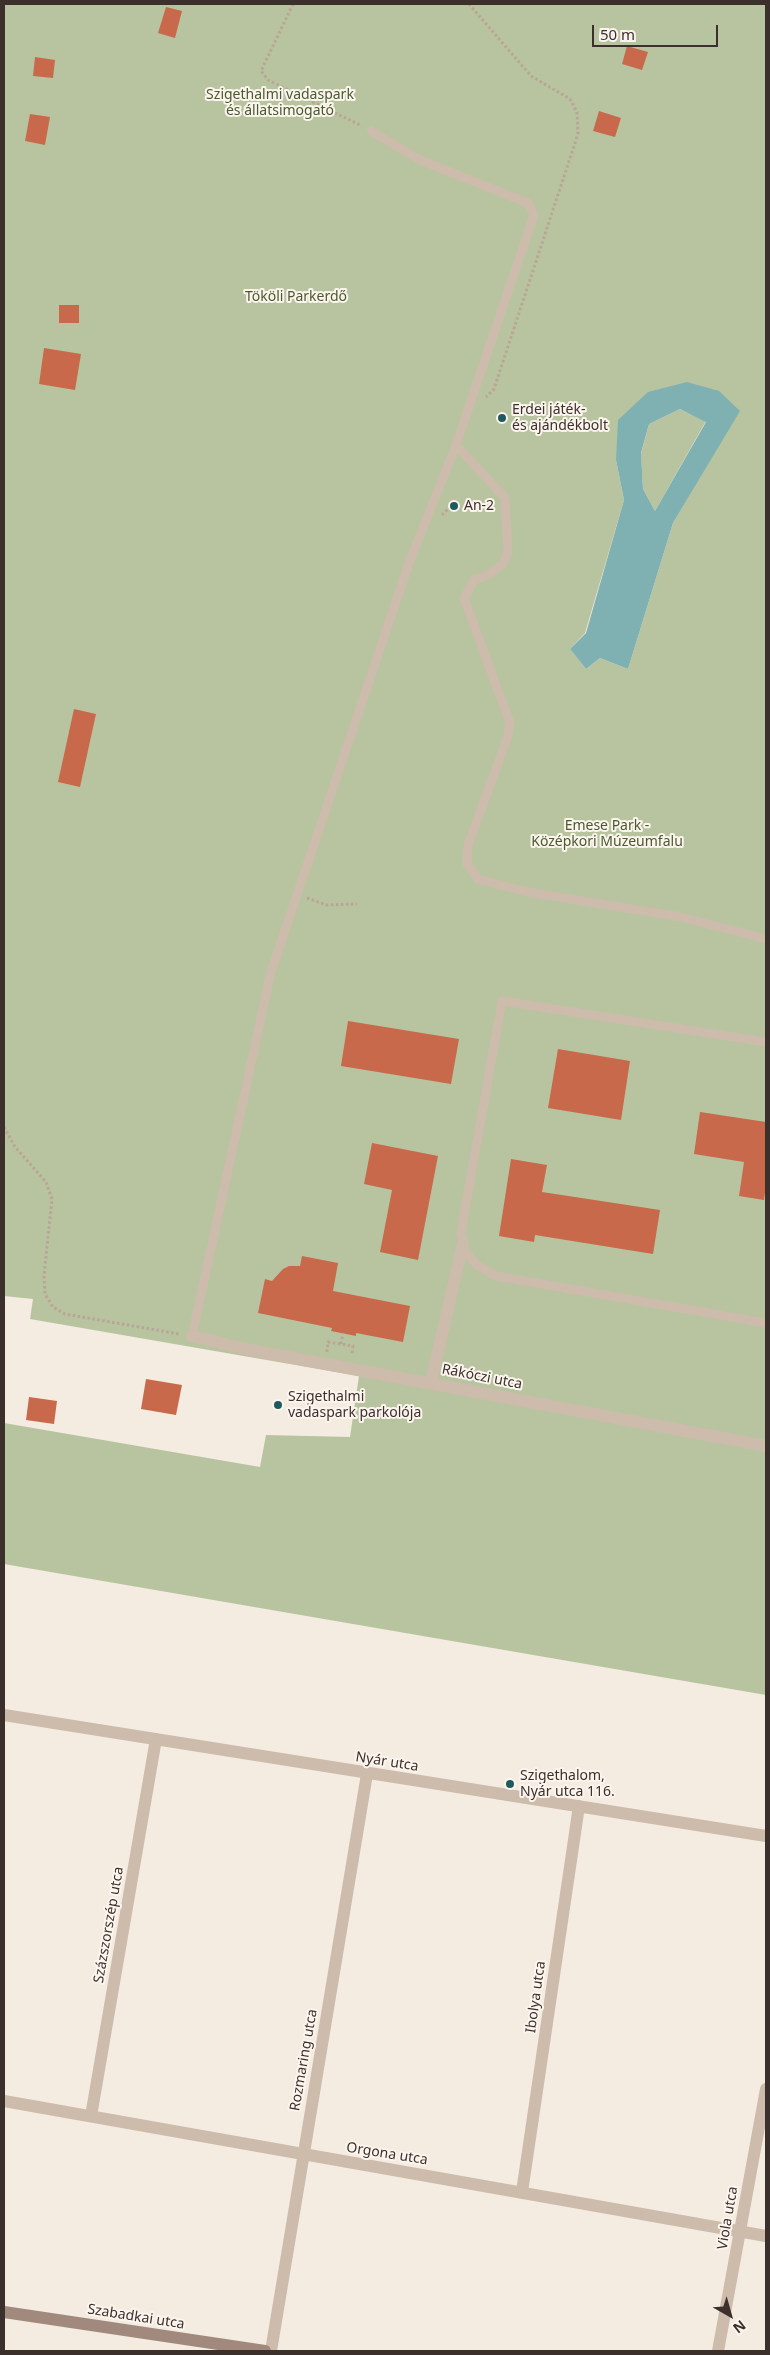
<!DOCTYPE html>
<meta charset="utf-8">
<style>
body{margin:0}
#map{position:relative;width:770px;height:2355px;overflow:hidden;background:#f4ebe1;font-family:"Noto Sans",sans-serif}
canvas{display:block}
.frame{position:absolute;inset:0;border:5px solid #3b302b;pointer-events:none}
.north{position:absolute;left:705px;top:2290px;width:50px;height:50px;-webkit-text-stroke:4px #fbf5ee;paint-order:stroke;rotate:142deg;font-size:14px;font-weight:700;line-height:20px;text-align:center;color:#3b302b}
.north::after{content:'';display:block;margin:auto;width:18px;height:22px;background:#3b302b;clip-path:polygon(50% 0,100% 100%,50% 72%,0 100%)}
.scale{position:absolute;left:592px;top:25px;width:126px;height:22px;box-sizing:border-box;border:2px solid #3b302b;border-top:0;padding-left:6px;font-size:15px;line-height:18px;white-space:nowrap;color:#3b302b;-webkit-text-stroke:4px #fbf5ee;paint-order:stroke}
</style>
<div id="map">
<canvas width="770" height="2355"></canvas>
<div class="frame"></div>
<div class="north">N</div>
<div class="scale">50 m</div>
</div>
<script>
const context = document.querySelector('canvas').getContext('2d');
context.lineJoin = 'round';
function fill(path, color) {
  context.fillStyle = color;
  context.fill(path, 'evenodd');
}
function poly(rows) {
  const path = new Path2D();
  for (const r of rows) {
    path.moveTo(r[0], r[1]);
    for (let i = 2; i < r.length; i += 2) path.lineTo(r[i], r[i + 1]);
  }
  return path;
}
function strokePath(path, color, width, dash) {
  context.strokeStyle = color;
  context.lineWidth = width;
  context.lineCap = dash ? 'butt' : 'round';
  context.setLineDash(dash || []);
  context.stroke(path);
}
function label(font, color, halo, rows, align = 'center') {
  context.font = font + ' "Noto Sans",sans-serif';
  context.lineWidth = 4;
  context.setLineDash([]);
  context.textBaseline = 'middle';
  context.strokeStyle = halo;
  context.fillStyle = color;
  for (const [text, x, y, turn = 0] of rows) {
    context.save();
    context.translate(x, y);
    context.rotate((+turn || 0) * Math.PI / 180);
    context.textAlign = isNaN(turn) ? turn : align;
    if (halo) context.strokeText(text, 0, 0);
    context.fillText(text, 0, 0);
    context.restore();
  }
}
const green = poly([
 [4,4,766,4,766,1695,4,1564,4,1423,260,1467,266,1435,350,1437,359,1376,30,1319,33,1299,4,1296],
 [687,383,739,411,673,523,628,669,600,658,586,669,570,649,585,633,624,500,616,460],
 [680,409,706,421,655,511,643,489,641,454,649,424]
]);
const water = poly([
 [687,382,719,391,740,411,673,523,628,669,600,658,586,669,570,649,586,633,624,500,616,460,618,420,648,392],
 [680,409,706,422,655,511,643,489,641,453,649,424]
]);
const building = poly([
 [166,7,182,11,175,38,158,33],
 [627,46,648,52,642,70,622,64],
 [35,57,55,60,53,78,33,76],
 [599,111,621,118,615,137,593,131],
 [30,114,50,117,45,145,25,141],
 [59,305,79,305,79,323,59,323],
 [44,348,81,354,75,390,39,384],
 [74,709,96,714,80,787,58,782],
 [348,1021,459,1039,451,1084,341,1066],
 [558,1049,630,1061,621,1120,548,1108],
 [700,1112,766,1122,766,1185,764,1200,739,1196,744,1162,694,1154],
 [372,1143,438,1156,418,1260,380,1252,392,1190,364,1184],
 [511,1159,547,1165,542,1192,660,1210,653,1254,535,1235,534,1242,499,1236],
 [302,1256,338,1263,333,1291,410,1306,403,1342,356,1333,356,1336,331,1331,332,1328,258,1313,265,1279,272,1281,283,1269,289,1266,300,1266],
 [146,1379,182,1385,176,1415,141,1409],
 [29,1397,57,1401,54,1424,26,1420]
]);
const path = poly([
 [293,4,261,71,268,80,362,126],
 [469,4,531,76,570,99,577,112,578,134,494,389,486,397],
 [442,515,448,509],
 [307,898,327,905,357,904],
 [4,1127,15,1147,46,1182,52,1199,44,1276,45,1294,53,1307,65,1314,179,1334],
 [341,1344,343,1333],
 [327,1352,328,1342,353,1346,352,1355]
]);
const lane = poly([
 [456,445,505,498,508,551,503,564,490,574,474,580,464,598,510,723,507,739,468,845,467,864,478,879,527,892,681,917,766,939],
 [766,1042,502,1001,461,1232,464,1251,477,1265,496,1276,766,1323],
 [192,1336,271,972,409,563,456,445,534,215,528,203,420,160,371,131]
]);
const street = poly([
 [192,1336,245,1349,766,1446],
 [431,1382,463,1243],
 [4,1715,766,1836],
 [4,2101,766,2236],
 [91,2116,156,1739],
 [522,2192,579,1806],
 [271,2351,367,1774],
 [718,2351,766,2089]
]);
const secondary = poly([
 [4,2312,265,2351]
]);
const markers = [
 [502,418,5,"#1f5a5e"],
 [454,506,5,"#1f5a5e"],
 [278,1405,5,"#1f5a5e"],
 [510,1784,5,"#1f5a5e"]
];
const parkNames = [
 ["Szigethalmi vadaspark",280,95],
 ["és állatsimogató",280,111],
 ["Tököli Parkerdő",296,297],
 ["Emese Park -",607,826],
 ["Középkori Múzeumfalu",607,842]
];
const poiNames = [
 ["Erdei játék-",512,410],
 ["és ajándékbolt",512,426],
 ["An-2",464,506],
 ["Szigethalmi",288,1397],
 ["vadaspark parkolója",288,1413],
 ["Szigethalom,",520,1776],
 ["Nyár utca 116.",520,1792]
];
const streetNames = [
 ["Rákóczi utca",482,1377,11],
 ["Nyár utca",387,1762,9],
 ["Százszorszép utca",109,1925,-80],
 ["Ibolya utca",536,1997,-82],
 ["Rozmaring utca",304,2060,-80],
 ["Orgona utca",387,2154,9],
 ["Viola utca",728,2218,-80],
 ["Szabadkai utca",136,2317,9]
];
fill(green, '#b8c4a0');
fill(water, '#7fb0b2');
fill(building, '#c8694b');
strokePath(path, '#b9a596', 3, [2.5, 2.5]);
strokePath(lane, '#cdbbac', 9);
strokePath(street, '#cdbbac', 12);
strokePath(secondary, '#a18a7d', 12);
for (const [x, y, r, color] of markers) {
  const dot = new Path2D();
  dot.arc(x, y, r, 0, 2 * Math.PI);
  context.fillStyle = color;
  context.fill(dot);
  strokePath(dot, '#fbf5ee', 2);
}
label('14px', '#4a5a2e', '#fbf5ee', parkNames);
label('14px', '#3b302b', '#fbf5ee', poiNames, 'left');
label('14px', '#3b302b', '#fbf5ee', streetNames);
</script>
